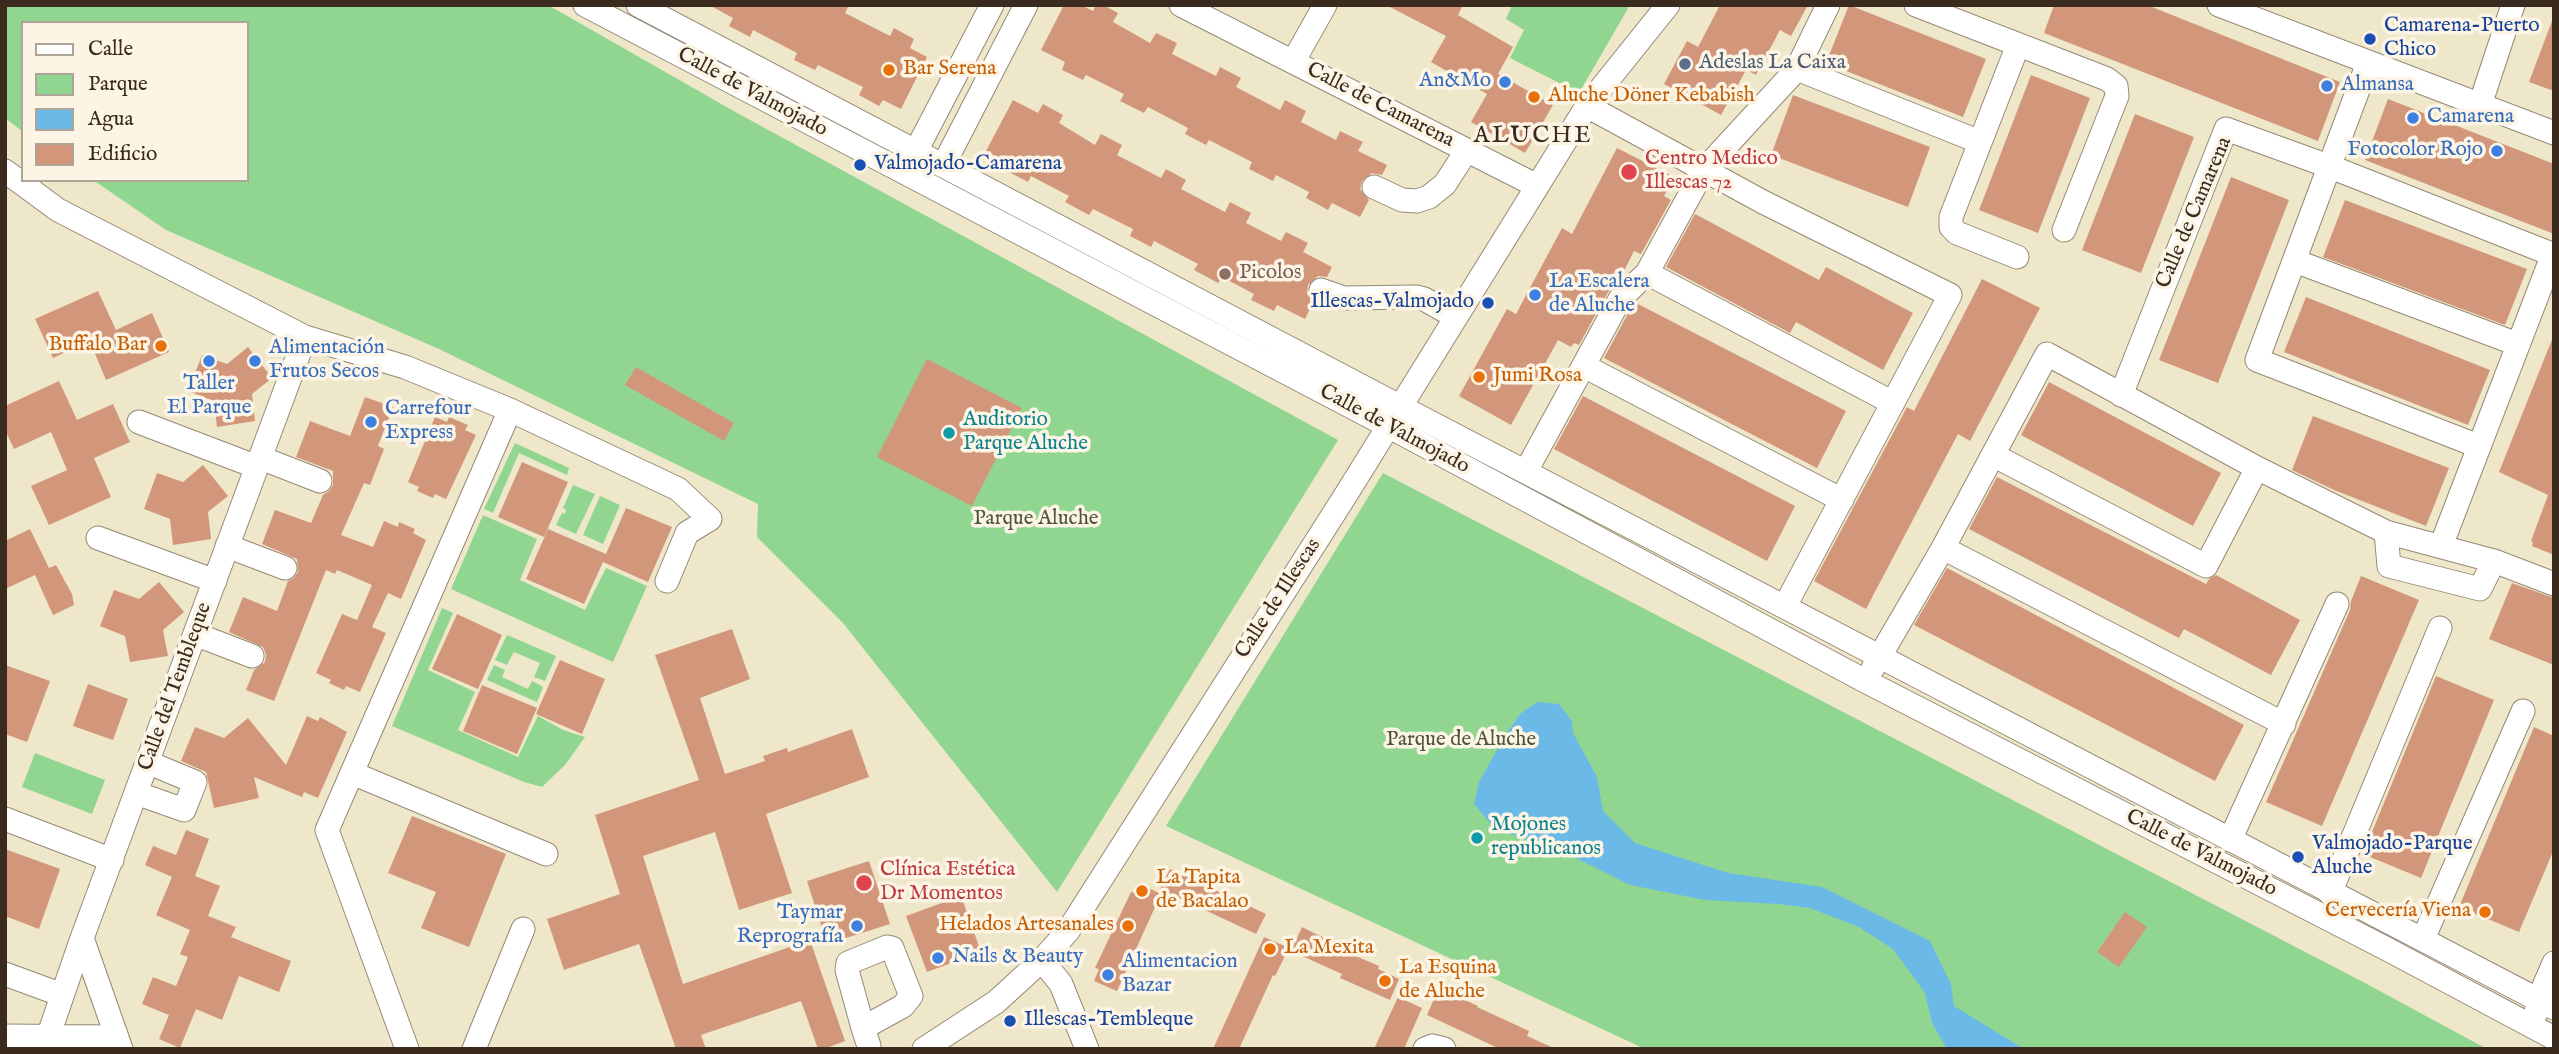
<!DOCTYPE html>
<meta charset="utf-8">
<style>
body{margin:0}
#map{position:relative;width:2559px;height:1054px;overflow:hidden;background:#efe7ca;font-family:"IM FELL English",serif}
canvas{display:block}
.frame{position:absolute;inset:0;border:7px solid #3b2a1e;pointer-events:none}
.legend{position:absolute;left:21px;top:21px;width:228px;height:161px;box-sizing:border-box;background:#fcf5e5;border:2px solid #afa495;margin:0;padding:9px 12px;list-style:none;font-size:21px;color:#3b2a1e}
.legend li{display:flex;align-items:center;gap:14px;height:35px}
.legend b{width:35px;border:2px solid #afa495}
</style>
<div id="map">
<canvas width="2559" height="1054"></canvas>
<div class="frame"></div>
<ul class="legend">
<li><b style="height:9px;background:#fff"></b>Calle</li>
<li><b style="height:19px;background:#90d690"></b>Parque</li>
<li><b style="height:19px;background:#6bb9e6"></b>Agua</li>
<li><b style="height:19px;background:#d2977b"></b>Edificio</li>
</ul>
</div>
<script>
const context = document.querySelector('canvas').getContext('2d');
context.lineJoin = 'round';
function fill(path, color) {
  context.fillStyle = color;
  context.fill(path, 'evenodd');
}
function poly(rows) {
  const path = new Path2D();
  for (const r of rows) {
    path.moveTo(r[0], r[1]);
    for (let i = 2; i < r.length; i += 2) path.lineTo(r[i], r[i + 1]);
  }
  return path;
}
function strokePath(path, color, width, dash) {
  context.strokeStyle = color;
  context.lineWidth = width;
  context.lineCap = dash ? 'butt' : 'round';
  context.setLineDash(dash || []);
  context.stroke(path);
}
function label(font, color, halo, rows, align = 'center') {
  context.font = font + ' "IM FELL English",serif';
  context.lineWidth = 7;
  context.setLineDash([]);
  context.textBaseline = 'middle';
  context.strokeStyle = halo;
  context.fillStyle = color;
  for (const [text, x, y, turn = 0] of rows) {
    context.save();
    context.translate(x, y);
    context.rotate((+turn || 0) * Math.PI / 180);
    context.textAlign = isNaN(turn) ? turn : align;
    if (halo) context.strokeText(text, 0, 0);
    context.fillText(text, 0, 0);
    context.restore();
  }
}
const green = poly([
 [5,5,548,5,739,114,1338,440,1057,892,843,623,757,537,758,504,439,349,166,230,93,180,247,180,247,23,23,23,23,132,5,118],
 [1512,5,1630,5,1579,93,1510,58,1524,30,1506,19],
 [515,443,569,468,567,475,519,453,493,513,484,509],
 [1383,473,2365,983,2487,1049,1645,1049,1166,826],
 [573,485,595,494,576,534,556,525,562,513,565,514,566,510,563,508],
 [600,496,620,505,603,544,583,535],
 [483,515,537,539,520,580,585,610,606,568,647,586,613,662,451,589],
 [442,608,453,613,428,670,475,692,458,730,518,757,538,716,563,730,585,737,565,765,542,787,524,782,392,726],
 [507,635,556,656,545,681,534,677,540,663,514,652,507,665,495,660],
 [494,665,505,670,502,677,528,689,532,681,543,687,537,702,487,680],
 [35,753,105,780,92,814,22,787]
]);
const water = poly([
 [1538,702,1559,704,1572,721,1573,733,1597,777,1603,811,1635,843,1728,873,1822,887,1930,941,1951,984,1954,1006,2024,1049,1947,1049,1932,1023,1925,993,1893,949,1859,927,1810,908,1779,904,1705,900,1630,885,1554,847,1495,829,1474,804,1479,782,1506,734,1521,713]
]);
const building = poly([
 [709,5,849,5,845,13,890,36,894,28,914,39,910,48,927,57,901,109,883,100,879,106,859,95,863,87,818,65,815,70,794,60,797,53,753,30,750,37,729,26,733,18],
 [1064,5,1081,5,1093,11,1096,5,1103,5,1118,13,1113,22,1150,43,1156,33,1177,43,1172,54,1216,76,1220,67,1241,78,1236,87,1280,110,1285,100,1306,111,1301,122,1336,140,1340,131,1363,142,1358,151,1387,165,1382,175,1372,173,1362,181,1360,189,1369,200,1360,217,1332,203,1328,210,1306,198,1309,192,1276,175,1273,181,1249,169,1252,162,1209,140,1206,145,1185,134,1188,128,1148,107,1144,113,1120,101,1124,94,1086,75,1083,80,1062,70,1065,62,1041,50],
 [1386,5,1463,5,1458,15,1513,47,1498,74,1553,105,1525,153,1471,122,1487,94,1431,62,1446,36],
 [1720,5,1808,5,1791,36,1780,30,1756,75,1746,70,1721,115,1664,84,1687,41,1698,47],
 [1849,5,1986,59,1963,117,1826,63],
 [2054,5,2147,5,2340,82,2318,141,2044,33],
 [2552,21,2554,21,2554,91,2529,82],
 [2031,75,2090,98,2038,233,1979,210],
 [1793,95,1930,147,1908,207,1771,155],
 [2388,99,2554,164,2554,234,2365,160],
 [1013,100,1038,113,1043,104,1063,115,1059,123,1095,145,1101,134,1122,145,1117,155,1161,178,1166,169,1186,180,1181,189,1225,212,1230,202,1251,213,1246,223,1281,241,1286,232,1308,243,1303,252,1332,267,1327,277,1318,276,1308,285,1307,293,1314,301,1305,319,1277,305,1274,311,1251,300,1254,294,1222,277,1218,283,1194,270,1198,264,1154,241,1151,247,1130,236,1133,229,1093,209,1089,215,1065,202,1069,196,1031,176,1028,182,1007,171,1010,164,986,151],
 [2135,114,2194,137,2141,273,2082,250],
 [1617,148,1674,177,1664,196,1671,200,1641,254,1634,251,1619,281,1608,292,1579,345,1574,343,1571,347,1558,340,1511,425,1459,396,1507,309,1516,314,1562,228,1572,234],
 [2231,177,2289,200,2218,383,2159,360],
 [2345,200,2527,269,2505,325,2323,257],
 [1695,214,1819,280,1826,267,1913,313,1883,370,1796,322,1790,333,1666,267],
 [1982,279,2040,308,1970,441,1958,434,1866,609,1814,581,1907,407,1914,411],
 [98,291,116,330,152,313,169,352,106,380,93,349,79,346,53,358,35,319],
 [2306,297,2490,370,2468,425,2284,352],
 [1636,303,1846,411,1817,468,1604,358,1631,308],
 [2553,337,2554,337,2554,555,2532,546,2533,542,2531,541,2548,495,2499,472],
 [248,347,272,378,252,394,255,421,217,427,214,401,188,391,202,355,227,364],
 [927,359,1022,408,972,506,877,457],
 [636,367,734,423,724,441,625,385],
 [59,381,77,420,113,404,130,442,94,458,111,497,49,525,31,486,67,470,51,432,14,449,5,430,5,406],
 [2049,382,2221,473,2193,526,2021,435],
 [1583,396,1795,506,1767,561,1554,449],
 [365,397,393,407,378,446,384,449,370,485,364,483,341,535,373,547,384,521,398,527,399,522,415,529,413,533,426,540,401,599,388,593,372,627,386,633,360,692,346,686,344,690,329,683,331,680,316,673,342,614,357,620,372,585,337,570,335,574,326,570,274,701,246,690,254,670,265,662,266,655,263,647,229,632,243,597,277,611,288,581,294,578,298,572,297,559,262,544,275,510,311,523,323,495,329,491,333,485,333,471,296,457,310,421,350,436],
 [2313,416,2449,468,2426,526,2334,490,2292,470],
 [435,417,447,422,449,417,468,425,465,430,476,435,446,499,435,494,433,498,417,491,419,487,408,482],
 [522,462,568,482,544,537,498,517],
 [203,465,228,496,208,512,211,539,173,545,170,519,144,509,157,473,183,482],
 [1997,477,2206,584,2209,579,2216,575,2300,620,2271,675,2184,629,2179,638,1969,529],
 [626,508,672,527,648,582,603,562,584,604,526,579,548,529,606,554],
 [30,529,49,568,56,565,72,594,74,605,53,615,35,575,5,589,5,541],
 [1947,568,2244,725,2215,781,1914,625],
 [2361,576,2419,600,2322,826,2266,802,2350,610,2351,601],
 [159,582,184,612,163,630,168,656,130,662,125,636,100,626,114,590,139,599],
 [2512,583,2554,598,2554,665,2489,639],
 [457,614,502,635,478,689,432,669],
 [732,629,750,679,700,698,725,774,765,761,763,756,787,748,788,752,852,729,869,777,766,814,792,893,739,910,715,832,643,856,683,984,810,940,845,1041,824,1049,818,1049,801,1001,701,1035,706,1049,676,1049,639,944,564,970,547,919,620,894,595,815,699,780,655,655],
 [560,660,605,679,582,734,536,714],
 [5,665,50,681,27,742,5,734],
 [2436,676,2494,700,2421,878,2363,854],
 [88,684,128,699,113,740,73,726],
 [482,685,537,708,517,754,463,731],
 [307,716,318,721,320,717,347,732,318,798,304,792,302,797,254,777,259,798,214,808,206,772,181,761,195,727,224,738,248,718,286,765],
 [2534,727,2554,736,2554,849,2519,932,2459,907],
 [412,816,506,854,469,947,421,928,436,892,388,873],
 [186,830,209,839,195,876,220,886,208,916,236,927,231,937,291,961,279,992,239,976,222,1020,196,1009,180,1048,159,1039,169,1015,142,1004,153,977,176,986,188,957,180,954,190,930,156,915,172,877,145,865,153,846,176,855],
 [5,849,60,869,39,929,5,916],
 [869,861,890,924,827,944,807,881],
 [1170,869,1232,898,1234,894,1249,901,1247,905,1266,914,1256,934,1160,889],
 [1138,883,1161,894,1117,991,1094,981,1099,969,1095,968,1131,892,1134,893],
 [961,896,981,952,927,972,906,916],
 [2125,912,2147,927,2119,967,2097,952],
 [1302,927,1352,952,1351,954,1379,966,1378,969,1399,979,1390,1000,1340,978,1342,974,1291,951],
 [1264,937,1289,948,1275,976,1273,975,1239,1049,1213,1049],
 [1437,992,1448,997,1450,993,1478,1006,1477,1007,1529,1031,1527,1036,1556,1049,1500,1049,1427,1015],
 [1398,997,1422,1008,1404,1049,1374,1049]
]);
const minor = poly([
 [585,5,1388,426,1867,682,2385,948,2554,1038],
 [638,5,1401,407,2554,1008],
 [1181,5,1537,186],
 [1916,5,2107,79,2116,86,2117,96,2064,230],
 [2219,5,2554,133],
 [1293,62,1325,5],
 [2368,63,2257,360,2478,446],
 [1797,69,1980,142],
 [2480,105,2513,5],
 [1587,106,1763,202,1950,295,1785,606],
 [918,165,916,151,992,5],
 [943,166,1026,5],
 [5,171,58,210,305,337,405,367,510,410,678,489,710,519,687,533,667,581],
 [1374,187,1402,200,1417,201,1429,197,1445,184,1467,150],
 [2017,257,1957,233,1951,227,1951,217,2018,45],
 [2295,261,2517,344],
 [1647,273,1893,403],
 [1321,290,1344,298,1416,297,1424,299,1456,317],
 [1584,366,1842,500],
 [2121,395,2226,129,2331,167,2554,255],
 [139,422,257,467],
 [1993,455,2206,566,2257,468],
 [261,458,320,481],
 [1526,471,1620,299,1647,273,1703,171,1797,69,1828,5],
 [2386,532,2389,566,2480,589,2494,561],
 [98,538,215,581],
 [227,546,285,568],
 [2441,546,2553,254],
 [1943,548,2284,724],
 [195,634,252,656],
 [1873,668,1943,548,2047,354,2257,468,2386,532,2494,561,2554,584],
 [352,773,546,854],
 [136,793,184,810,195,782,147,762],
 [5,819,112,860],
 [2230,840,2337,604],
 [2330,893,2440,628],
 [82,938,121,1049],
 [2423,939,2523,711],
 [1042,960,1061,984,1087,1049],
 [5,974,62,995],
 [2536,1013,2538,1000,2554,963],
 [863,1028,903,1006,911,996,892,948,887,947,848,963,847,970,863,1028,869,1046],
 [5,1036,116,1037],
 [41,1049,48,1037,82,938,305,337],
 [407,1049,327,830,510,410],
 [474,1049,523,929],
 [924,1049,996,1002,1042,960,1068,931,1347,493,1587,106,1668,5],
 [1425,1049,1432,1046,1444,1049]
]);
const markers = [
 [2370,39,7,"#1a4fb4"],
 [1685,64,7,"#5c6f8a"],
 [889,70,7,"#e8710a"],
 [1505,82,7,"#3f7fe0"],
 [2327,86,7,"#3f7fe0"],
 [1534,97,7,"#e8710a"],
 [2413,118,7,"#3f7fe0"],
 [2497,151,7,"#3f7fe0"],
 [860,165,7,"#1a4fb4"],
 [1629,172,9,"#e0444e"],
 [1225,274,7,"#8d6e63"],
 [1535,295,7,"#3f7fe0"],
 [1488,303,7,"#1a4fb4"],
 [161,346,7,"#e8710a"],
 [209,361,7,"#3f7fe0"],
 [255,361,7,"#3f7fe0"],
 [1479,377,7,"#e8710a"],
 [371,422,7,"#3f7fe0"],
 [949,433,7,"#0f9aa8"],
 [1477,838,7,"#0f9aa8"],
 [2298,857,7,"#1a4fb4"],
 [864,883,9,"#e0444e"],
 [1142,891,7,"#e8710a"],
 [2485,912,7,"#e8710a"],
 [857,926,7,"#3f7fe0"],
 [1128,926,7,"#e8710a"],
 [1270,949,7,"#e8710a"],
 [938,958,7,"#3f7fe0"],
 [1108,975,7,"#3f7fe0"],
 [1385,981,7,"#e8710a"],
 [1010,1021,7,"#1a4fb4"]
];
const transitNames = [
 ["Camarena-Puerto",2384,27],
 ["Chico",2384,51],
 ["Valmojado-Camarena",874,165],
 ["Illescas-Valmojado",1474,303,"right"],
 ["Valmojado-Parque",2312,845],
 ["Aluche",2312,869],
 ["Illescas-Tembleque",1024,1021]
];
const serviceNames = [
 ["Adeslas La Caixa",1699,64]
];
const foodNames = [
 ["Bar Serena",903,70],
 ["Aluche Döner Kebabish",1548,97],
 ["Buffalo Bar",147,346,"right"],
 ["Jumi Rosa",1493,377],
 ["La Tapita",1156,879],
 ["de Bacalao",1156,903],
 ["Cervecería Viena",2471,912,"right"],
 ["Helados Artesanales",1114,926,"right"],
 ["La Mexita",1284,949],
 ["La Esquina",1399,969],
 ["de Aluche",1399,993]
];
const shopNames = [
 ["An&Mo",1491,82,"right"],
 ["Almansa",2341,86],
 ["Camarena",2427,118],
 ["Fotocolor Rojo",2483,151,"right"],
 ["La Escalera",1549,283],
 ["de Aluche",1549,307],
 ["Alimentación",269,349],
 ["Frutos Secos",269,373],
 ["Taller",209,385,"center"],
 ["El Parque",209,409,"center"],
 ["Carrefour",385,410],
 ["Express",385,434],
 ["Taymar",843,914,"right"],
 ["Reprografía",843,938,"right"],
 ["Nails & Beauty",952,958],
 ["Alimentacion",1122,963],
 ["Bazar",1122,987]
];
const streetNames = [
 ["Calle de Valmojado",752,93,28],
 ["Calle de Camarena",1380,106,27],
 ["Calle de Camarena",2195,213,-67],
 ["Calle de Valmojado",1394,430,28],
 ["Calle de Illescas",1279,599,-57],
 ["Calle del Tembleque",176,687,-70],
 ["Calle de Valmojado",2201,854,27]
];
const healthNames = [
 ["Centro Medico",1645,160],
 ["Illescas 72",1645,184],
 ["Clínica Estética",880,871],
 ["Dr Momentos",880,895]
];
const educationNames = [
 ["Picolos",1239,274]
];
const cultureNames = [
 ["Auditorio",963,421],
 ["Parque Aluche",963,445],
 ["Mojones",1491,826],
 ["republicanos",1491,850]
];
const parkNames = [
 ["Parque Aluche",1036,520],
 ["Parque de Aluche",1461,741]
];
const quarterNames = [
 ["ALUCHE",1533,137]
];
fill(green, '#90d690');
fill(water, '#6bb9e6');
fill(building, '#d2977b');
strokePath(minor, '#958874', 25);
strokePath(minor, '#fff', 23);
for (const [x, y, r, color] of markers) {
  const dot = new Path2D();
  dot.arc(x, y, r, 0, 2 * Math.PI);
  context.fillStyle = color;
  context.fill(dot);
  strokePath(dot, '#fcf5e5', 2.5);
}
label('21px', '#164399', '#fcf5e5', transitNames, 'left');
label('21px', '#4e5e75', '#fcf5e5', serviceNames, 'left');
label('21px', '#c56008', '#fcf5e5', foodNames, 'left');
label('21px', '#366cbe', '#fcf5e5', shopNames, 'left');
label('21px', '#3b2a1e', '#fcf5e5', streetNames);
label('21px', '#be3a42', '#fcf5e5', healthNames, 'left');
label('21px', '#785e54', '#fcf5e5', educationNames, 'left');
label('21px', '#0d838f', '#fcf5e5', cultureNames, 'left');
label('21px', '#50553a', '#fcf5e5', parkNames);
context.letterSpacing = '2px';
label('24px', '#3b2a1e', '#fcf5e5', quarterNames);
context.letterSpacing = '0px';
</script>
